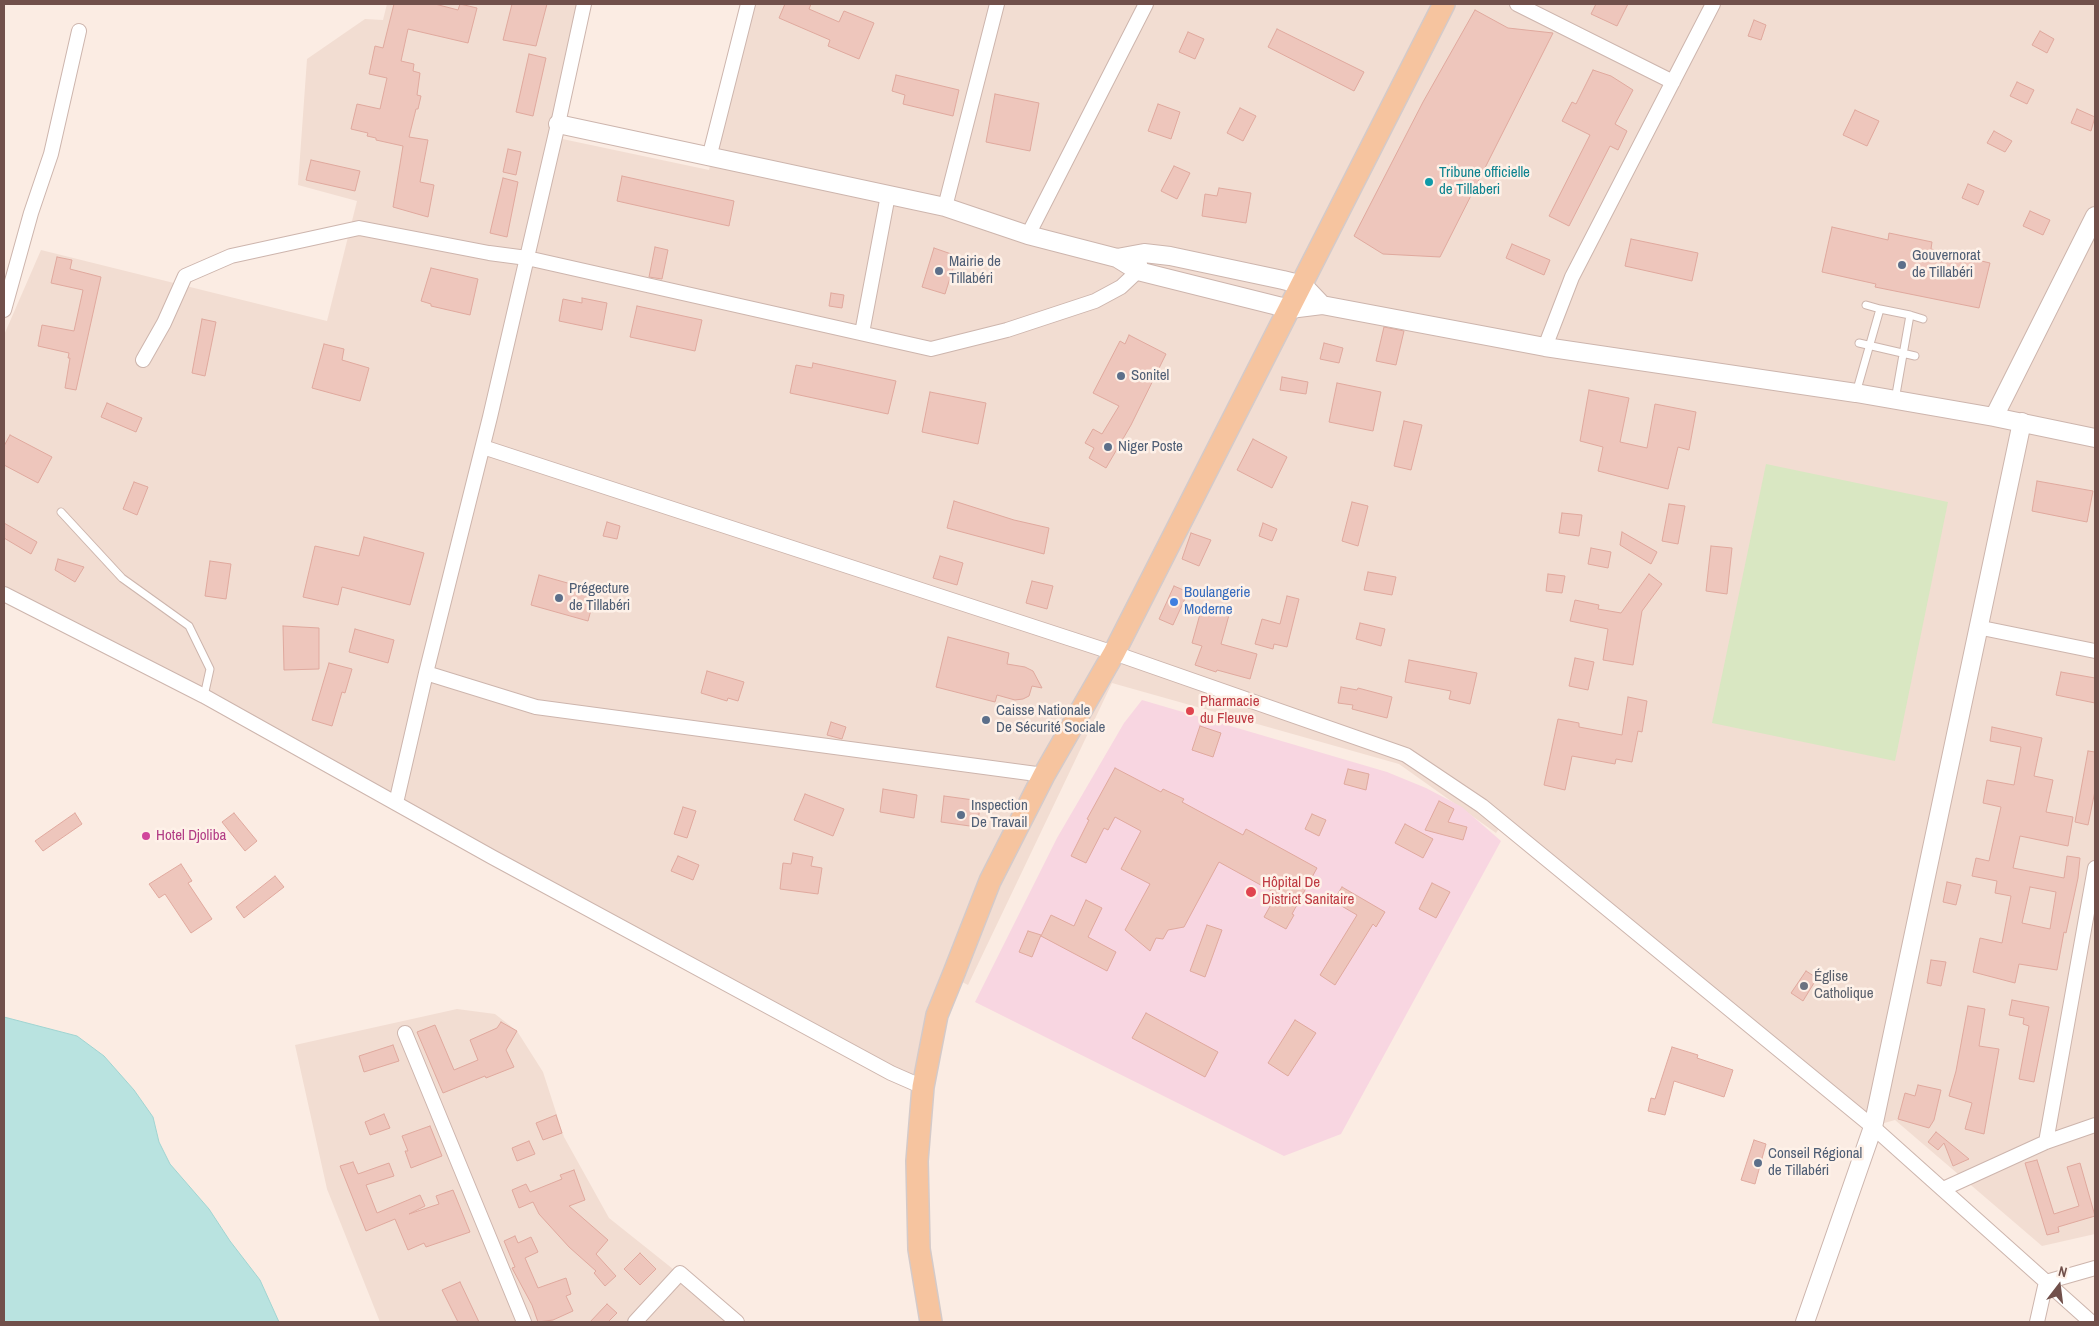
<!DOCTYPE html>
<meta charset="utf-8">
<style>
body{margin:0}
#map{position:relative;width:2099px;height:1326px;overflow:hidden;background:#fbece3;font-family:"Archivo Narrow",sans-serif}
canvas{display:block}
.frame{position:absolute;inset:0;border:5px solid #71504b;pointer-events:none}
.north{position:absolute;left:2034px;top:1261px;width:50px;height:50px;-webkit-text-stroke:4px #fef1e8;paint-order:stroke;rotate:15deg;font-size:14px;font-weight:700;line-height:20px;text-align:center;color:#71504b}
.north::after{content:'';display:block;margin:auto;width:18px;height:22px;background:#71504b;clip-path:polygon(50% 0,100% 100%,50% 72%,0 100%)}
</style>
<div id="map">
<canvas width="2099" height="1326"></canvas>
<div class="frame"></div>
<div class="north">N</div>
</div>
<script>
const context = document.querySelector('canvas').getContext('2d');
context.lineJoin = 'round';
function fill(path, color) {
  context.fillStyle = color;
  context.fill(path, 'evenodd');
}
function poly(rows) {
  const path = new Path2D();
  for (const r of rows) {
    path.moveTo(r[0], r[1]);
    for (let i = 2; i < r.length; i += 2) path.lineTo(r[i], r[i + 1]);
  }
  return path;
}
function strokePath(path, color, width, dash) {
  context.strokeStyle = color;
  context.lineWidth = width;
  context.lineCap = dash ? 'butt' : 'round';
  context.setLineDash(dash || []);
  context.stroke(path);
}
function label(font, color, halo, rows, align = 'center') {
  context.font = font + ' "Archivo Narrow",sans-serif';
  context.lineWidth = 5;
  context.setLineDash([]);
  context.textBaseline = 'middle';
  context.strokeStyle = halo;
  context.fillStyle = color;
  for (const [text, x, y, turn = 0] of rows) {
    context.save();
    context.translate(x, y);
    context.rotate((+turn || 0) * Math.PI / 180);
    context.textAlign = isNaN(turn) ? turn : align;
    if (halo) context.strokeText(text, 0, 0);
    context.fillText(text, 0, 0);
    context.restore();
  }
}
const residential = poly([
 [387,4,583,4,553,137,709,170,750,4,2095,4,2095,1234,2042,1246,1895,1120,1870,1127,1504,821,1496,833,1399,764,1112,683,968,985,950,976,920,1077,893,1071,4,590,4,335,41,250,327,321,357,201,298,185,307,59,365,19,383,20],
 [457,1009,495,1014,517,1031,543,1072,564,1137,609,1218,678,1273,735,1322,380,1322,327,1189,295,1045]
]);
const medical = poly([
 [1142,700,1387,772,1426,788,1462,807,1501,841,1341,1134,1284,1156,975,1002,1057,838,1124,723]
]);
const green = poly([
 [1766,464,1948,502,1895,761,1712,723]
]);
const water = poly([
 [4,1017,77,1036,104,1056,134,1090,153,1117,159,1142,170,1164,209,1209,230,1241,260,1280,279,1322,4,1322,4,1017]
]);
const building = poly([
 [394,4,435,4,458,10,460,4,477,8,468,43,408,29,401,61,414,64,413,71,420,73,417,95,421,96,418,109,416,109,409,137,428,140,420,182,434,185,428,217,393,207,403,146,376,140,376,138,367,136,368,133,351,129,357,104,380,109,387,78,369,74,375,46,383,48,394,4],
 [512,4,547,4,536,46,503,40,512,4],
 [785,4,811,4,809,9,839,22,844,11,874,23,859,59,828,46,830,40,779,18,785,4],
 [1596,4,1628,4,1617,26,1591,14,1596,4],
 [1475,10,1508,28,1553,33,1440,257,1383,254,1354,236,1423,102,1475,10],
 [1754,20,1766,25,1761,40,1748,36,1754,20],
 [1277,29,1364,72,1354,91,1268,47,1277,29],
 [2040,31,2054,39,2047,53,2032,45,2040,31],
 [1188,32,1204,39,1195,59,1179,52,1188,32],
 [529,54,546,58,533,116,516,112,529,54],
 [1593,70,1611,76,1633,90,1615,124,1627,131,1618,150,1610,146,1569,226,1549,216,1590,135,1562,121,1572,102,1576,104,1593,70],
 [896,75,959,90,953,116,903,104,905,95,892,91,896,75],
 [2017,82,2034,90,2027,104,2010,96,2017,82],
 [995,94,1039,103,1030,151,986,142,995,94],
 [1158,104,1180,112,1171,139,1148,131,1158,104],
 [1240,108,1256,116,1243,141,1227,133,1240,108],
 [2077,109,2095,117,2091,131,2071,123,2077,109],
 [1855,110,1879,121,1867,146,1843,135,1855,110],
 [1994,131,2012,141,2005,152,1987,143,1994,131],
 [508,149,521,152,516,175,503,172,508,149],
 [311,160,360,171,355,191,306,180,311,160],
 [1174,166,1190,173,1177,199,1161,191,1174,166],
 [622,176,734,201,729,226,617,201,622,176],
 [503,178,518,182,507,237,490,233,503,178],
 [1968,184,1984,191,1978,205,1962,198,1968,184],
 [1219,188,1251,193,1246,223,1202,216,1205,194,1217,196,1219,188],
 [2030,211,2050,220,2043,235,2023,226,2030,211],
 [1832,227,1888,240,1889,233,1932,242,1931,249,1990,263,1979,308,1875,287,1876,284,1822,272,1832,227],
 [1631,239,1698,253,1692,281,1625,266,1631,239],
 [1512,244,1550,260,1544,275,1506,258,1512,244],
 [655,247,668,250,662,279,649,277,655,247],
 [934,248,957,256,945,294,922,287,934,248],
 [57,257,72,260,70,269,101,277,76,390,65,388,70,358,68,358,69,353,38,346,42,325,74,331,83,290,51,283,57,257],
 [431,268,478,279,470,315,431,306,431,304,421,301,431,268],
 [831,293,844,295,842,308,829,306,831,293],
 [582,298,607,303,602,330,559,321,563,299,582,303,582,298],
 [637,306,702,320,695,351,630,337,637,306],
 [202,319,216,322,205,376,192,373,202,319],
 [1384,327,1404,331,1396,365,1376,361,1384,327],
 [1129,335,1166,354,1131,425,1106,468,1089,458,1094,448,1085,443,1093,429,1102,434,1119,406,1093,393,1120,341,1125,344,1129,335],
 [1324,343,1343,348,1339,363,1320,359,1324,343],
 [324,344,344,349,342,360,369,368,360,401,312,388,324,344],
 [813,363,896,381,888,414,790,393,796,365,812,368,813,363],
 [1282,377,1308,382,1306,394,1280,390,1282,377],
 [1337,383,1381,392,1373,431,1329,422,1337,383],
 [1589,390,1629,398,1620,442,1647,448,1655,404,1696,412,1689,450,1678,447,1668,489,1598,471,1603,447,1580,441,1589,390],
 [930,392,986,403,978,444,922,432,930,392],
 [107,403,142,418,136,432,101,417,107,403],
 [1404,421,1422,425,1411,470,1394,466,1404,421],
 [10,435,52,457,38,483,4,465,4,446,10,435],
 [1253,439,1287,457,1272,488,1237,470,1253,439],
 [2037,481,2093,491,2087,522,2032,511,2037,481],
 [134,482,148,487,137,515,123,509,134,482],
 [954,501,1014,520,1049,528,1044,554,947,528,954,501],
 [1352,502,1368,506,1358,546,1342,541,1352,502],
 [1669,504,1685,506,1678,544,1662,541,1669,504],
 [1562,513,1582,515,1579,536,1559,533,1562,513],
 [607,522,620,526,617,539,603,536,607,522],
 [4,523,37,542,31,554,4,538,4,523],
 [1263,523,1277,529,1272,541,1259,536,1263,523],
 [1622,532,1657,552,1651,564,1620,545,1622,532],
 [1191,533,1211,540,1199,566,1182,559,1191,533],
 [364,537,424,553,410,605,342,587,338,605,303,597,315,546,359,556,364,537],
 [1711,546,1732,548,1727,594,1706,591,1711,546],
 [1591,548,1611,552,1608,568,1588,564,1591,548],
 [940,556,963,563,957,585,933,578,940,556],
 [58,559,84,567,75,582,55,570,58,559],
 [210,561,231,564,226,599,205,596,210,561],
 [1368,572,1396,577,1392,595,1364,590,1368,572],
 [1548,574,1565,576,1562,593,1546,591,1548,574],
 [1649,574,1662,584,1642,611,1633,665,1603,660,1608,629,1570,621,1575,600,1599,605,1598,609,1621,613,1649,574],
 [539,575,596,591,588,621,531,605,539,575],
 [1032,581,1053,586,1047,609,1026,603,1032,581],
 [1174,586,1188,592,1173,625,1159,619,1174,586],
 [1287,596,1299,599,1287,647,1274,644,1273,649,1255,644,1262,619,1280,624,1287,596],
 [1202,607,1229,615,1221,644,1257,654,1250,679,1217,670,1216,672,1195,665,1202,646,1192,643,1202,607],
 [1360,623,1385,629,1381,646,1356,639,1360,623],
 [283,626,319,628,319,669,284,670,283,626],
 [355,629,394,640,388,663,349,652,355,629],
 [948,637,1009,653,1007,664,1025,667,1033,671,1042,688,1032,686,1029,696,1023,699,1015,700,997,695,995,702,936,687,948,637],
 [1575,658,1594,662,1588,690,1569,686,1575,658],
 [1409,660,1477,673,1470,704,1449,699,1451,691,1405,682,1409,660],
 [329,663,352,669,345,693,342,692,332,726,312,720,329,663],
 [707,671,744,682,738,701,728,698,727,701,701,693,707,671],
 [2061,672,2095,678,2095,703,2056,695,2061,672],
 [1341,687,1357,690,1358,688,1392,697,1387,718,1352,709,1353,705,1338,703,1341,687],
 [1628,697,1647,701,1642,732,1638,731,1632,762,1616,759,1615,764,1572,756,1565,790,1544,785,1558,719,1579,723,1579,727,1622,735,1628,697],
 [831,722,846,727,842,739,827,735,831,722],
 [1200,726,1221,733,1213,757,1192,750,1200,726],
 [1992,727,2042,738,2034,776,2053,780,2046,812,2073,817,2068,846,2020,836,2013,868,2064,878,2067,856,2080,858,2078,878,2066,933,2064,932,2057,970,2019,964,2015,983,1973,972,1980,938,2002,943,2011,896,1995,893,1997,881,1972,876,1976,858,1989,861,2001,807,1983,803,1987,780,2014,785,2021,747,1990,741,1992,727],
 [2030,887,2056,892,2050,929,2022,923,2030,887],
 [2088,751,2095,752,2095,791,2088,825,2075,822,2088,751],
 [1115,768,1161,792,1163,789,1184,799,1182,802,1243,835,1246,829,1317,868,1292,914,1294,915,1286,929,1264,917,1277,894,1219,862,1184,927,1168,930,1163,939,1156,938,1150,951,1125,930,1150,884,1121,869,1141,831,1115,817,1108,830,1104,828,1086,863,1071,856,1089,820,1087,819,1115,768],
 [1348,769,1369,774,1366,790,1344,784,1348,769],
 [883,789,917,795,914,818,880,812,883,789],
 [805,794,844,809,833,836,794,820,805,794],
 [944,796,981,801,977,827,941,822,944,796],
 [1439,801,1454,809,1448,822,1467,827,1463,840,1425,830,1439,801],
 [683,807,696,811,687,838,674,834,683,807],
 [75,813,82,824,43,851,35,841,75,813],
 [234,813,257,841,245,851,222,822,234,813],
 [1312,814,1326,820,1319,836,1305,829,1312,814],
 [1405,824,1433,839,1423,858,1395,843,1405,824],
 [793,853,813,857,811,866,822,868,818,894,780,889,783,863,791,864,793,853],
 [678,856,699,865,693,880,671,871,678,856],
 [181,864,192,881,188,883,212,919,191,933,165,894,159,898,149,884,181,864],
 [275,876,284,887,244,918,236,907,275,876],
 [1947,882,1961,885,1956,905,1943,902,1947,882],
 [1432,883,1450,892,1436,918,1419,909,1432,883],
 [1342,887,1385,912,1376,927,1373,924,1335,985,1320,975,1357,915,1333,901,1342,887],
 [1086,900,1102,908,1088,937,1116,952,1107,971,1041,936,1051,915,1074,926,1086,900],
 [1207,925,1222,930,1205,977,1190,971,1207,925],
 [1028,931,1041,935,1032,957,1019,952,1028,931],
 [1931,960,1946,962,1941,986,1927,983,1931,960],
 [1806,971,1817,978,1803,1001,1791,993,1806,971],
 [2012,1000,2049,1007,2034,1082,2019,1079,2029,1026,2023,1024,2024,1018,2009,1015,2012,1000],
 [1968,1006,1985,1009,1979,1046,1999,1049,1984,1134,1965,1129,1972,1103,1949,1096,1956,1071,1968,1006],
 [1146,1013,1218,1052,1205,1077,1132,1038,1146,1013],
 [1295,1020,1316,1033,1288,1076,1268,1063,1295,1020],
 [501,1022,517,1031,506,1050,514,1067,486,1078,485,1076,443,1093,417,1032,435,1025,454,1070,478,1060,470,1040,497,1028,501,1022],
 [393,1045,399,1061,364,1072,359,1056,393,1045],
 [1672,1047,1698,1055,1697,1058,1733,1070,1724,1097,1674,1081,1665,1115,1648,1111,1651,1098,1655,1099,1672,1047],
 [1918,1085,1941,1090,1934,1120,1929,1128,1898,1119,1905,1093,1915,1096,1918,1085],
 [384,1114,390,1128,370,1135,365,1122,384,1114],
 [556,1115,562,1133,543,1140,536,1123,556,1115],
 [430,1126,442,1156,411,1168,405,1151,408,1151,402,1136,430,1126],
 [1936,1132,1941,1136,1969,1159,1953,1166,1944,1143,1938,1150,1928,1142,1936,1132],
 [1754,1140,1766,1144,1755,1184,1741,1180,1754,1140],
 [529,1141,535,1154,517,1161,512,1148,529,1141],
 [2037,1160,2054,1214,2079,1206,2067,1167,2080,1163,2095,1216,2058,1227,2059,1232,2047,1235,2025,1163,2037,1160],
 [353,1162,358,1174,389,1163,394,1176,366,1185,377,1213,420,1195,425,1206,409,1214,439,1204,436,1196,453,1190,470,1232,426,1247,424,1243,408,1250,395,1219,366,1231,340,1166,353,1162],
 [574,1170,585,1200,569,1206,608,1240,596,1254,616,1276,605,1286,594,1273,596,1271,569,1247,539,1214,533,1202,519,1208,512,1190,526,1184,530,1192,562,1179,560,1175,574,1170],
 [515,1236,518,1243,531,1237,538,1252,525,1258,538,1288,566,1278,571,1294,566,1296,573,1311,553,1320,538,1322,532,1305,512,1268,515,1267,504,1241,515,1236],
 [640,1253,656,1269,640,1285,624,1269,640,1253],
 [460,1282,479,1322,458,1322,442,1290,460,1282],
 [607,1304,617,1313,608,1322,590,1322,607,1304]
]);
const service = poly([
 [1866,305,1880,309],
 [1910,315,1923,319],
 [1859,343,1915,356],
 [1856,393,1880,309,1910,315,1895,400],
 [61,512,122,578,189,626,210,669,204,696]
]);
const minor = poly([
 [1517,4,1673,82],
 [709,158,748,4],
 [945,207,997,4],
 [1028,235,1146,4],
 [4,310,31,213,51,154,79,31],
 [862,333,888,195],
 [1545,347,1572,277,1713,4],
 [143,360,164,323,185,276,231,256,359,228,489,253,527,258,931,349,1007,330,1095,301,1121,287,1138,271,1140,264],
 [483,447,1114,653,1406,755,1482,806,1873,1127,2091,1322],
 [4,594,204,696,492,857,891,1073,923,1087],
 [1977,627,2095,651],
 [426,673,536,707,1044,775],
 [396,803,426,673,490,417,558,124,584,4],
 [405,1033,524,1322],
 [2046,1142,2095,868],
 [1943,1189,2046,1142,2095,1125],
 [635,1322,680,1273,737,1322],
 [2037,1322,2046,1282,2095,1268]
]);
const tertiary = poly([
 [558,124,945,207,1028,235,1117,258,1138,271,1290,309,1322,305,1545,347,1856,393,1994,417,2095,438],
 [1117,258,1144,253,1170,256,1283,280,1303,285,1322,305],
 [1994,417,2095,216],
 [1805,1322,1873,1127,2022,422]
]);
const primary = poly([
 [931,1322,919,1249,917,1161,923,1087,929,1056,937,1015,954,973,990,881,1044,775,1114,653,1444,4]
]);
const markers = [
 [1429,182,5,"#0f9aa8"],
 [1902,265,5,"#5c6f8a"],
 [939,271,5,"#5c6f8a"],
 [1121,376,5,"#5c6f8a"],
 [1108,447,5,"#5c6f8a"],
 [559,598,5,"#5c6f8a"],
 [1174,602,5,"#3f7fe0"],
 [1190,711,5,"#e0444e"],
 [986,720,5,"#5c6f8a"],
 [961,815,5,"#5c6f8a"],
 [146,836,5,"#d1479c"],
 [1251,892,6,"#e0444e"],
 [1804,986,5,"#6b7280"],
 [1758,1163,5,"#5c6f8a"]
];
const cultureNames = [
 ["Tribune officielle",1439,173],
 ["de Tillaberi",1439,190]
];
const serviceNames = [
 ["Gouvernorat",1912,256],
 ["de Tillabéri",1912,273],
 ["Mairie de",949,262],
 ["Tillabéri",949,279],
 ["Sonitel",1131,376],
 ["Niger Poste",1118,447],
 ["Prégecture",569,589],
 ["de Tillabéri",569,606],
 ["Caisse Nationale",996,711],
 ["De Sécurité Sociale",996,728],
 ["Inspection",971,806],
 ["De Travail",971,823],
 ["Conseil Régional",1768,1154],
 ["de Tillabéri",1768,1171]
];
const shopNames = [
 ["Boulangerie",1184,593],
 ["Moderne",1184,610]
];
const healthNames = [
 ["Pharmacie",1200,702],
 ["du Fleuve",1200,719],
 ["Hôpital De",1262,883],
 ["District Sanitaire",1262,900]
];
const hotelNames = [
 ["Hotel Djoliba",156,836]
];
const worshipNames = [
 ["Église",1814,977],
 ["Catholique",1814,994]
];
fill(residential, '#f2ddd2');
fill(medical, '#f8d6e1');
fill(green, '#d9e7c2');
fill(water, '#b9e3e0');
strokePath(water, '#a0d4d1', 1);
fill(building, '#eec6bc');
strokePath(building, '#e0a99e', 1);
strokePath(service, '#cdb5ad', 9);
strokePath(minor, '#cdb5ad', 16);
strokePath(tertiary, '#cdb5ad', 20);
strokePath(primary, '#d4cac9', 24);
strokePath(service, '#fff', 7);
strokePath(minor, '#fff', 14);
strokePath(tertiary, '#fff', 18);
strokePath(primary, '#f6c49f', 21);
for (const [x, y, r, color] of markers) {
  const dot = new Path2D();
  dot.arc(x, y, r, 0, 2 * Math.PI);
  context.fillStyle = color;
  context.fill(dot);
  strokePath(dot, '#fef1e8', 2);
}
label('15px', '#0d838f', '#fef1e8', cultureNames, 'left');
label('15px', '#4e5e75', '#fef1e8', serviceNames, 'left');
label('15px', '#366cbe', '#fef1e8', shopNames, 'left');
label('15px', '#be3a42', '#fef1e8', healthNames, 'left');
label('15px', '#b23c85', '#fef1e8', hotelNames, 'left');
label('15px', '#5b616d', '#fef1e8', worshipNames, 'left');
</script>
